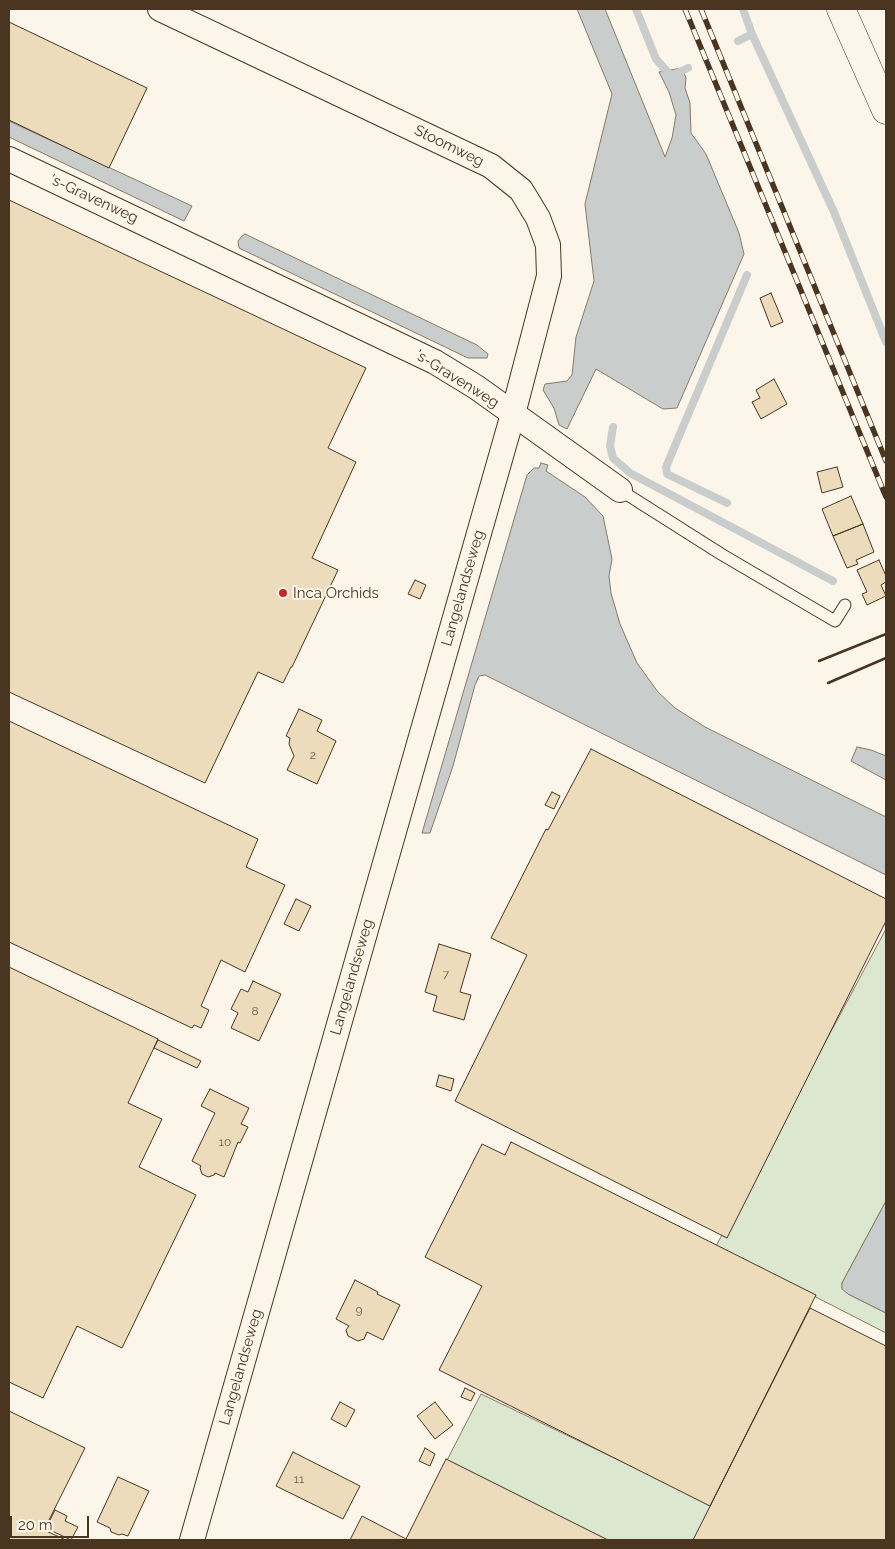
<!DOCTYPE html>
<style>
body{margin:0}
#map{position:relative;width:895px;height:1549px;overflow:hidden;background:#fbf6e9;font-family:Raleway,sans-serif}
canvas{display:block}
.frame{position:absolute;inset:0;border:10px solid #4a3520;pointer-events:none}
.scale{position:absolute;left:10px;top:1516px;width:79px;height:22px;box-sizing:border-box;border:2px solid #4a3520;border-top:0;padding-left:6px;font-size:15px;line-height:18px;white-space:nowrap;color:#4a3520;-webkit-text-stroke:4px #fbf6e9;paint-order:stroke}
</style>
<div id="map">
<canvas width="895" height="1549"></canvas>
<div class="frame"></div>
<div class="scale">20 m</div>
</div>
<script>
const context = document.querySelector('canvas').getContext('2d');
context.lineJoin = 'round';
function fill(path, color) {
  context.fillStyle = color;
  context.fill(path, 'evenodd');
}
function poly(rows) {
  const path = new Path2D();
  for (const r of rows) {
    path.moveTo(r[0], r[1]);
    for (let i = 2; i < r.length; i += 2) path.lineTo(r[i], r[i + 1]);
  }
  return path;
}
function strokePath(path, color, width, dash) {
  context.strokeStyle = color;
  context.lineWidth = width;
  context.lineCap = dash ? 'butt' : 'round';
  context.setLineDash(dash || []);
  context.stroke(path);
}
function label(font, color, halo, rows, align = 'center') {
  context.font = font + ' Raleway,sans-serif';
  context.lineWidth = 4;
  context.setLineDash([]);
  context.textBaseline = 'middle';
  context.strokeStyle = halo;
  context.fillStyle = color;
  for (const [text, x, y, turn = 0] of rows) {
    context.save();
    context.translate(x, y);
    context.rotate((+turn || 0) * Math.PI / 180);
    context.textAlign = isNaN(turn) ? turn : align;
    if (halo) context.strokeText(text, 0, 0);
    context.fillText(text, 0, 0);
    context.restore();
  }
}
const green = poly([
 [886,929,886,1201,842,1283,842,1288,848,1294,886,1313,886,1333,808,1293,715,1248,886,929],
 [886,1383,886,1540,590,1540,443,1468,481,1394,708,1503,765,1384,862,1432,886,1383]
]);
const water = poly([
 [577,9,605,9,665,157,672,138,676,115,669,92,659,72,682,68,686,78,685,88,690,103,691,133,706,154,739,233,744,254,677,408,663,409,596,369,567,429,559,425,554,408,543,390,545,384,567,381,572,375,576,337,594,281,585,204,612,94,577,9],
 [9,121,192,206,184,221,9,137,9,121],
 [245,234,477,345,488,354,487,358,468,358,239,248,238,241,241,237,245,234],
 [541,463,548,465,546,471,585,497,603,516,612,559,609,576,611,593,620,624,637,663,658,692,675,708,705,727,886,817,886,875,485,675,479,676,475,685,453,766,430,833,422,833,527,475,534,468,539,468,541,463],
 [857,747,871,750,886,756,886,780,851,761,857,747],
 [886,1201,886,1313,848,1294,842,1289,842,1283,886,1201]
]);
const stream = poly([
 [636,9,656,59,671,76,688,68],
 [743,9,752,34,834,212,886,342],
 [738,41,752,34],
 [613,427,610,446,613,458,630,473,833,581],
 [727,503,667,474,666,467,747,275]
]);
const building = poly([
 [9,22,147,88,109,168,9,120,9,22],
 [9,200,366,368,328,448,356,462,312,558,338,570,292,667,291,667,283,683,258,672,205,783,9,692,9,200],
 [771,293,783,322,771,327,760,298,771,293],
 [774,379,787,404,761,419,752,402,760,398,756,390,774,379],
 [837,467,843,487,822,493,817,472,837,467],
 [851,496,863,524,833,536,822,509,851,496],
 [863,524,874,552,856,560,858,564,847,568,833,536,863,524],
 [879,560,886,576,886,582,881,585,886,596,867,605,862,594,867,592,857,570,879,560],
 [415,580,426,585,420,599,408,594,415,580],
 [299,709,322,720,317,731,336,741,317,784,287,770,294,756,289,744,290,738,286,736,299,709],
 [9,721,258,839,246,867,285,885,245,972,221,960,201,1006,209,1010,201,1028,194,1025,192,1028,9,942,9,721],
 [591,749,886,899,886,921,727,1238,455,1101,527,955,491,938,546,829,548,830,591,749],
 [552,792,560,796,554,809,545,805,552,792],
 [296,899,311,906,299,931,284,924,296,899],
 [439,944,471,954,460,992,471,995,464,1020,433,1011,437,996,425,992,439,944],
 [9,967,158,1039,128,1103,162,1119,139,1167,196,1195,122,1348,77,1326,43,1398,9,1382,9,967],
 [253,981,281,994,259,1041,231,1028,238,1013,231,1009,241,989,248,992,253,981],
 [158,1040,201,1061,197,1068,154,1048,158,1040],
 [439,1075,454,1079,451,1091,436,1086,439,1075],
 [210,1089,249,1108,241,1124,248,1127,240,1143,238,1142,224,1177,215,1173,214,1175,208,1177,202,1174,200,1168,201,1166,192,1161,215,1113,201,1106,210,1089],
 [511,1142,816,1295,710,1506,439,1370,482,1286,425,1257,482,1144,505,1155,511,1142],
 [355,1280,378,1292,377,1294,400,1305,383,1340,367,1332,364,1339,358,1341,348,1336,346,1330,349,1326,336,1319,355,1280],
 [810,1308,886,1346,886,1540,693,1540,810,1308],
 [465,1388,475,1393,471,1401,461,1397,465,1388],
 [340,1402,355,1410,346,1427,331,1419,340,1402],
 [435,1402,453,1425,435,1439,417,1416,435,1402],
 [9,1411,85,1448,44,1530,66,1540,9,1540,9,1411],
 [425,1448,435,1454,430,1466,419,1461,425,1448],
 [293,1452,360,1486,343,1519,276,1486,293,1452],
 [446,1459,608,1540,350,1540,362,1516,406,1539,446,1459],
 [118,1477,149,1491,128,1536,122,1534,119,1535,111,1532,110,1528,97,1522,118,1477],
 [55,1510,67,1516,65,1521,78,1527,71,1540,46,1528,55,1510]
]);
const service = poly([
 [620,490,721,554,835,621,845,605]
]);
const minor = poly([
 [160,9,491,166,521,190,538,218,548,245,549,276,513,414,192,1540],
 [9,159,435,362,476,387,620,490]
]);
const motorway = poly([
 [841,9,886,110]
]);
const rail = poly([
 [685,9,886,497],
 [701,9,886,461]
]);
const wall = poly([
 [819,661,886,634],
 [828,683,886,658]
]);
const markers = [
 [283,593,5,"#c62828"]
];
const numberNames = [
 ["2",313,755],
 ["7",446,974],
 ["8",255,1011],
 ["10",225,1142],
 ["9",359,1310],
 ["11",299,1479]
];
const streetNames = [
 ["Stoomweg",449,146,26],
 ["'s-Gravenweg",94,199,25],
 ["'s-Gravenweg",457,379,32],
 ["Langelandseweg",463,588,-74],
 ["Langelandseweg",352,977,-74],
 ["Langelandseweg",241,1367,-74]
];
const poiNames = [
 ["Inca Orchids",293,593]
];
fill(green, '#dce7d0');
strokePath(green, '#887966', 1);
fill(water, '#c9cecd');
strokePath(water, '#887966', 1);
strokePath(stream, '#c9cecd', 8);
fill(building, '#ecdcbc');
strokePath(building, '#4a3520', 1);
strokePath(service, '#4a3520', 13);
strokePath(minor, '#4a3520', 26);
strokePath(motorway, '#4a3520', 29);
strokePath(service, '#fbf6e9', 11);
strokePath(minor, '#fbf6e9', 24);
strokePath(motorway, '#fbf6e9', 28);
strokePath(rail, '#4a3520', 5.5);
strokePath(rail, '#fbf6e9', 4, [11]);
strokePath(wall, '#4a3520', 2.5);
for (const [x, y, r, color] of markers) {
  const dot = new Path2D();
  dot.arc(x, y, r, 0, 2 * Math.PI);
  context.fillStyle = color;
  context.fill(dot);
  strokePath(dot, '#fbf6e9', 2);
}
label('12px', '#725f47', null, numberNames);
label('15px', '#4a3520', '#fbf6e9', streetNames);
label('15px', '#4a3520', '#fbf6e9', poiNames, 'left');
</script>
